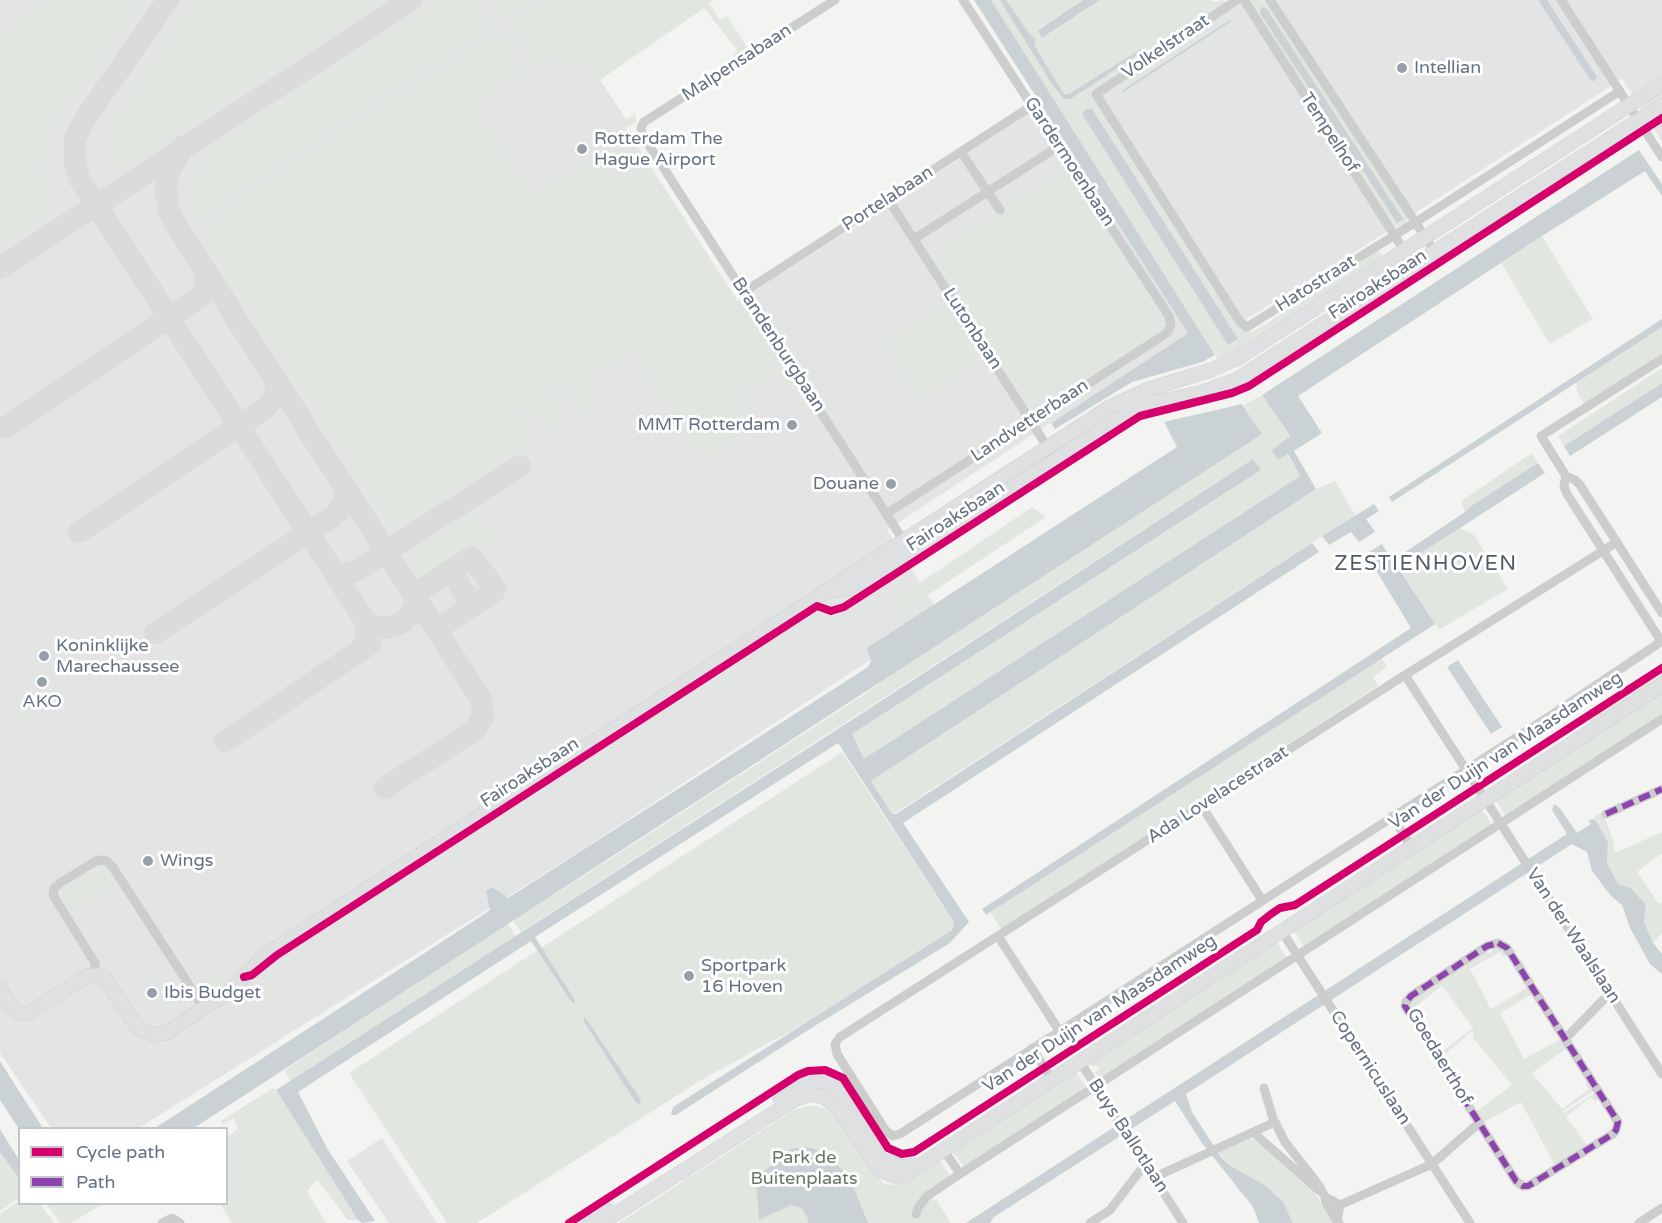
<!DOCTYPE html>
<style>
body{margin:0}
#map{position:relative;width:1662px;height:1223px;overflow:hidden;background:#f3f4f2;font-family:"Varela Round",sans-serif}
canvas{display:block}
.legend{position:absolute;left:18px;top:1127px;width:210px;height:78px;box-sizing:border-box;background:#fff;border:2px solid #c1c7cc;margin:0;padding:8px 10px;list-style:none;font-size:18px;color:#657280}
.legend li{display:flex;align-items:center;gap:12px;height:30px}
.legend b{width:30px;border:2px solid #c1c7cc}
</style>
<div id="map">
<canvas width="1662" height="1223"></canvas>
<ul class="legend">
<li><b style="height:8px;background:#d6006c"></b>Cycle path</li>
<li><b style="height:8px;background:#8e44ad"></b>Path</li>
</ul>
</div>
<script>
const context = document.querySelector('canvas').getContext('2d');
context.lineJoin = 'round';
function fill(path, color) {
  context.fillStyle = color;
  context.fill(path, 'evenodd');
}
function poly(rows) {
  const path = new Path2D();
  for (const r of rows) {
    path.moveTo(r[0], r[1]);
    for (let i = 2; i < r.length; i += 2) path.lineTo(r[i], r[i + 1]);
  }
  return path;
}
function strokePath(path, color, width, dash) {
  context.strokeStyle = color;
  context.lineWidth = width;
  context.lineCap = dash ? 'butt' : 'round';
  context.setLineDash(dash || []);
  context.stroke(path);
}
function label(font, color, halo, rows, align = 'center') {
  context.font = font + ' "Varela Round",sans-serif';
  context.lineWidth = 6;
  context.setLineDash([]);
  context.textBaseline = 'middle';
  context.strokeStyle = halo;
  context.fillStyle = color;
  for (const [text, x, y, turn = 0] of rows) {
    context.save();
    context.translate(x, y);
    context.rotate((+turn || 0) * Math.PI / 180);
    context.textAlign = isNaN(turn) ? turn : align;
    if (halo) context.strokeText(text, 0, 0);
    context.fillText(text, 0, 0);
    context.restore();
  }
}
const built = poly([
 [0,0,714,0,594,79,738,301,878,212,1042,104,1188,333,887,530,940,614,574,855,139,1128,51,1128,0,1053],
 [1229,0,1662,0,1662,142,1622,79,1355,252,1232,328,1084,95],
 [382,1138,437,1223,389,1223,347,1161]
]);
const green = poly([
 [53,0,142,0,55,123,47,138,42,156,39,178,40,184,46,184,51,208,50,216,48,215,0,246,0,34],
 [196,0,381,0,116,171,111,154,114,127,122,108],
 [439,0,478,0,491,18,491,28,249,184,209,215,195,222,188,196,196,173,214,147],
 [491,0,532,0,508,16,500,14],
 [546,0,713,0,709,3,720,20,727,16,748,49,734,59,733,56,737,50,704,8,600,80,626,119,635,114,636,122,626,128,580,57,562,67,554,52,533,65,515,36,513,25,519,18],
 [991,0,1083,0,1038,29,1043,38,1100,0,1211,0,1212,2,1224,0,1226,3,1090,91,1237,325,1241,328,1253,331,1258,329,1379,250,1384,260,1220,363],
 [1086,109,1238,339,1229,345,1083,115],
 [1259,0,1266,0,1407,217,1407,223,1399,228,1394,227,1253,6],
 [1266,9,1402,219,1397,223,1261,13],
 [495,37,505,40,523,71,474,103,534,197,630,137,805,405,800,408,776,371,742,392,751,406,742,411,752,426,703,459,632,349,587,378,599,397,581,409,562,381,547,391,566,419,548,430,529,402,515,412,533,440,405,521,389,522,236,291,199,232,223,216,246,194,482,41],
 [1070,171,1161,312,1164,325,1161,331,1048,403,1047,401,1037,406,1032,404,1026,396,1024,397,932,256,1061,174,1063,176],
 [1542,236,1593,319,1550,344,1501,263],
 [945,306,980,360,918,400,883,346],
 [1662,327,1662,356,1585,406,1577,392,1576,382],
 [1662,368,1662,383,1564,446,1558,436],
 [1262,395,1290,437,1272,450,1287,454,1300,476,864,760,852,734,1260,471,1253,459,521,932,513,920,601,865,868,692,887,677,1261,434,1244,405],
 [1532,453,1538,463,1471,506,1465,512,1461,501],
 [1335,481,1355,515,892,815,871,781,1316,489],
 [1032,507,1046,517,893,618,886,606],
 [478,512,502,550,495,554,486,544,481,544,425,580,418,570,417,562,419,554,424,546],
 [1460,528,1474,535,1508,589,1440,629,1435,624,1398,568],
 [1381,658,1387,667,1373,677,1378,686,1001,929,990,912],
 [1662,671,1662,679,1589,725,1589,718],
 [1662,690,1662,714,1506,817,1494,797],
 [15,693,38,727,38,729,33,733,30,732,9,699,9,696],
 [842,752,954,922,952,930,809,1021,703,1079,477,1223,447,1223,349,1073],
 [1480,806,1492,825,1304,947,1292,928],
 [1605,810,1605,818,1613,840,1615,853,1662,832,1662,853,1637,872,1659,904,1662,901,1662,933,1653,943,1644,922,1646,905,1631,888,1618,884,1607,863,1608,842,1595,819,1595,816],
 [99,869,104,870,113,885,73,910,62,893],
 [507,923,516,936,290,1081,285,1070],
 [1275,940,1287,958,1100,1080,1095,1072,1099,1070,1096,1065,1092,1067,1088,1060],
 [1498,945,1508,955,1503,957,1500,952,1470,969,1491,1009,1528,987,1532,994,1500,1013,1524,1059,1561,1039,1567,1048,1532,1073,1562,1109,1589,1089,1585,1084,1589,1081,1595,1090,1563,1111,1564,1113,1597,1092,1601,1098,1595,1102,1591,1097,1566,1117,1587,1145,1555,1166,1521,1102,1484,1122,1476,1112,1512,1085,1473,1038,1473,1030,1441,1058,1439,1054,1473,1028,1442,986,1415,1007,1418,1012,1414,1015,1409,1008,1410,1002,1488,951,1490,953,1492,952,1491,950],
 [253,951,253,957,246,969,216,992,208,993,202,991,198,986,213,977,216,981,243,964,240,959],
 [1074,1070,1087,1088,964,1167,951,1149],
 [273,1088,276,1090,358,1220,348,1220,317,1180,307,1191,326,1223,232,1223,220,1204,226,1204,227,1137,238,1129,234,1118,223,1125,221,1121],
 [805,1106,815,1106,825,1108,833,1114,854,1138,882,1182,885,1184,892,1185,898,1183,938,1158,950,1176,927,1190,934,1200,936,1199,951,1223,619,1223,684,1181,684,1179,693,1175,794,1110],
 [1250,1139,1257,1141,1317,1196,1333,1223,1293,1223,1283,1202,1265,1185,1230,1166,1218,1152],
 [0,1152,20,1178,19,1198,0,1211],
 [19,1201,20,1204,40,1204,54,1223,0,1223,0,1214],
 [47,1204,103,1204,71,1223,60,1223]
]);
const water = poly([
 [974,0,991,0,1215,355,1202,362,1132,382,1055,429,1051,423,1188,333],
 [1000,0,1006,0,1028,32,1035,39,1034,45,1064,94,1069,94,1141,49,1143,51,1083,91,1070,99,1064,99,1050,81],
 [1083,0,1100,0,1042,38,1038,30],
 [1538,0,1547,0,1597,77,1594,81,1591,81],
 [1261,7,1266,8,1403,219,1397,223,1260,13],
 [1086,109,1092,109,1238,339,1228,345,1082,114],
 [1639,150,1662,184,1662,196,1645,171,1542,236,1298,396,1322,433,1294,451,1316,489,871,781,892,814,896,814,1312,543,1319,552,903,823,969,922,950,943,813,1027,676,1115,671,1115,673,1107,952,930,954,922,838,743,535,937,574,999,575,1004,571,1001,531,941,298,1092,327,1148,375,1221,362,1223,358,1220,276,1090,827,736,1253,459,1261,470,852,734,864,759,1300,476,1288,454,1278,460,1272,450,1290,436,1262,395],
 [1662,319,1662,327,1392,502,1389,497],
 [1662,383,1662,397,1570,456,1564,446],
 [1242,404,1262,434,194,1128,155,1128,483,915,490,910,486,891,492,887,508,898,868,667,871,661,867,648,1177,447,1164,422],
 [1538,463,1545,473,1398,568,1435,624,986,915,982,909,1411,628,1366,554,1382,544,1392,561,1465,512,1471,506],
 [1374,504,1379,511,1366,519,1375,532,1359,542,1351,532,1329,545,1322,536],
 [1458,660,1502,727,1491,734,1447,667],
 [1554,804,1559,807,1577,833,1591,824,1588,820,1595,819,1608,842,1607,863,1618,884,1631,888,1646,905,1644,922,1653,943,1662,954,1662,974,1650,964,1630,928,1622,905,1611,896,1592,871,1587,852,1572,844,1186,1094,1192,1112,1221,1157,1230,1166,1265,1185,1283,1202,1293,1223,1259,1223,1253,1207,1202,1143,1175,1101,994,1217,990,1223,966,1223,1567,834,1552,810],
 [585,1017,641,1100,640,1104,636,1103,585,1023,583,1018],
 [0,1061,24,1099,43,1128,19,1129,0,1100],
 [0,1129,19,1160,19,1178,0,1152],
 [802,1147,812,1148,827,1155,843,1171,851,1181,868,1223,808,1223,807,1216,802,1208,791,1205,759,1220,756,1180,782,1154,791,1149]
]);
const stream = poly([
 [1123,91,1230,21]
]);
const taxiway = poly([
 [168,0,87,116,75,138,75,162,80,180,364,619,368,631,365,642,359,651],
 [184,146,170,170,167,180,166,194,169,210,174,222,481,699,483,716,476,729,385,788],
 [0,268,411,0],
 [6,427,195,300,203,294,206,283,203,267],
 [79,532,264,409,272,401,276,392,275,378],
 [333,571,341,575,354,572,520,466],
 [447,572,452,573,472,606],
 [364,619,375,627,388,628,402,623,409,616,414,608,417,593,472,557,495,589,494,592,441,626,438,631],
 [155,633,331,518,339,511,343,502,345,494,342,482],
 [225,741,370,644]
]);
const street = poly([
 [835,0,644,122,641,128,643,136,905,543],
 [1237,0,1096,94,1240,322,1247,327,1416,222,1620,91],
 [1244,0,1414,266],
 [1270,0,1435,252],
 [1561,0,1662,157],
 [961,152,1000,210],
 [888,199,1050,451],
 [914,239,1059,146],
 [744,292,1033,105],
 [1662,359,1541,436,1566,476,1575,480,1580,485,1662,613],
 [1566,476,1564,486,1567,494,1661,641],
 [886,514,1167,333,1171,325,1169,316,963,0],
 [1617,542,1405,675,840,1037,835,1044,837,1054,886,1131,893,1136,900,1134,1559,710,1662,641],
 [1405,675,1662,1074],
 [1201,805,1262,900],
 [1606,814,1662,789],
 [1392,816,1411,846],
 [1281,930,1470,1223],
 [998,936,1060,1032],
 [1498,943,1507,948,1618,1122,1616,1130,1613,1134,1528,1186,1523,1186,1516,1181,1405,1006,1406,1002,1411,996,1487,946,1498,943],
 [95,974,95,963,53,895,54,888,60,883,96,861,101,860,107,861,112,866,204,1008],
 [1566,1038,1610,993],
 [1032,1048,1051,1078],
 [1079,1060,1183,1223],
 [1264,1088,1274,1122],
 [1253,1132,1318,1190],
 [960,1174,1662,719],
 [1155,1177,1275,1122,1285,1142,1318,1184,1325,1197,1340,1205,1337,1221,1339,1223],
 [1325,1197,1326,1203,1337,1221],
 [1340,1205,1432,1164,1479,1123],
 [916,1214,918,1208,927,1196,960,1174,943,1149],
 [162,1223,172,1218,180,1223],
 [1090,1223,1110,1210,1146,1163],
 [1639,1223,1662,1208]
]);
const secondary = poly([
 [827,591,855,588,1132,411,1147,404,1199,393,1236,380,1662,105],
 [0,988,13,1009,21,1014,29,1013,87,976,99,975,104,977,138,1028,153,1035,166,1033,231,990,264,956,1108,408,1146,390,1211,370,1238,358,1662,84],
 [780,1098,803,1084,813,1081,829,1082,841,1089,891,1163,904,1167,915,1165],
 [587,1223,608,1210],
 [601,1223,794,1100,810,1094,824,1097,837,1107,880,1170,894,1176,905,1175,1662,685]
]);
const quiet = poly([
 [1606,814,1662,789],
 [1498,943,1507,948,1618,1122,1616,1130,1613,1134,1528,1186,1523,1186,1516,1181,1405,1006,1406,1002,1411,996,1487,946,1498,943]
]);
const cycleway = poly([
 [244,977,252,975,277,955,817,606,831,611,844,607,1140,416,1232,393,1249,386,1662,118],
 [569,1223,798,1075,808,1071,825,1070,843,1078,888,1148,902,1154,914,1152,1257,930,1261,922,1271,914,1280,908,1295,905,1662,668]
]);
const markers = [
 [1402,68,6,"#97a0a8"],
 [582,149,6,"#97a0a8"],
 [792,425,6,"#97a0a8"],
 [891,484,6,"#97a0a8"],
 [44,656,6,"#97a0a8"],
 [42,682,6,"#97a0a8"],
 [148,861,6,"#97a0a8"],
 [689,976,6,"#97a0a8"],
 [152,993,6,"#97a0a8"]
];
const streetNames = [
 ["Volkelstraat",1166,47,-34],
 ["Malpensabaan",737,63,-33],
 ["Tempelhof",1329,133,57],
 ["Gardermoenbaan",1069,162,57],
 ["Portelabaan",888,199,-33],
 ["Hatostraat",1316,284,-32],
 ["Fairoaksbaan",1378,285,-33],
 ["Lutonbaan",972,329,57],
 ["Brandenburgbaan",778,345,57],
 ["Landvetterbaan",1030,421,-33],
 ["Fairoaksbaan",956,517,-33],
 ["Van der Duijn van Maasdamweg",1506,751,-33],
 ["Fairoaksbaan",530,773,-33],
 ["Ada Lovelacestraat",1218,795,-33],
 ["Van der Waalslaan",1573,936,57],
 ["Van der Duijn van Maasdamweg",1100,1014,-33],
 ["Goedaerthof",1439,1057,59],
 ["Copernicuslaan",1370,1068,57],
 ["Buys Ballotlaan",1128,1136,57]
];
const poiNames = [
 ["Intellian",1414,68],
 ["Rotterdam The",594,139],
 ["Hague Airport",594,160],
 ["MMT Rotterdam",780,425,"right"],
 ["Douane",879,484,"right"],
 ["Koninklijke",56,646],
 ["Marechaussee",56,667],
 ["AKO",42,702,"center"],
 ["Wings",160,861],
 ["Sportpark",701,966],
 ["16 Hoven",701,987],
 ["Ibis Budget",164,993]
];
const parkNames = [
 ["Park de",804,1158],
 ["Buitenplaats",804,1179]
];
const quarterNames = [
 ["ZESTIENHOVEN",1426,564]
];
fill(built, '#e3e5e4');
fill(green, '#e2e6e0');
fill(water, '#cbd2d5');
strokePath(stream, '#cbd2d5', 2);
strokePath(taxiway, '#dadbda', 22);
strokePath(secondary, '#cfd0d0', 15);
strokePath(street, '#cccdcd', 9);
strokePath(secondary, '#dfe0e1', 14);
strokePath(quiet, '#8e44ad', 6, [12, 6]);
strokePath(cycleway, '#d6006c', 8);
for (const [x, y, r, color] of markers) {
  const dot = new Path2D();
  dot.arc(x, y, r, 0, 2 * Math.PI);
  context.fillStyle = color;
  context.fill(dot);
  strokePath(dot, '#fff', 2);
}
label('18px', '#657280', '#fff', streetNames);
label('18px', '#657280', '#fff', poiNames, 'left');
label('18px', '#667864', '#fff', parkNames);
context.letterSpacing = '1.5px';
label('21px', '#535c66', '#fff', quarterNames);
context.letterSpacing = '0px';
</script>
